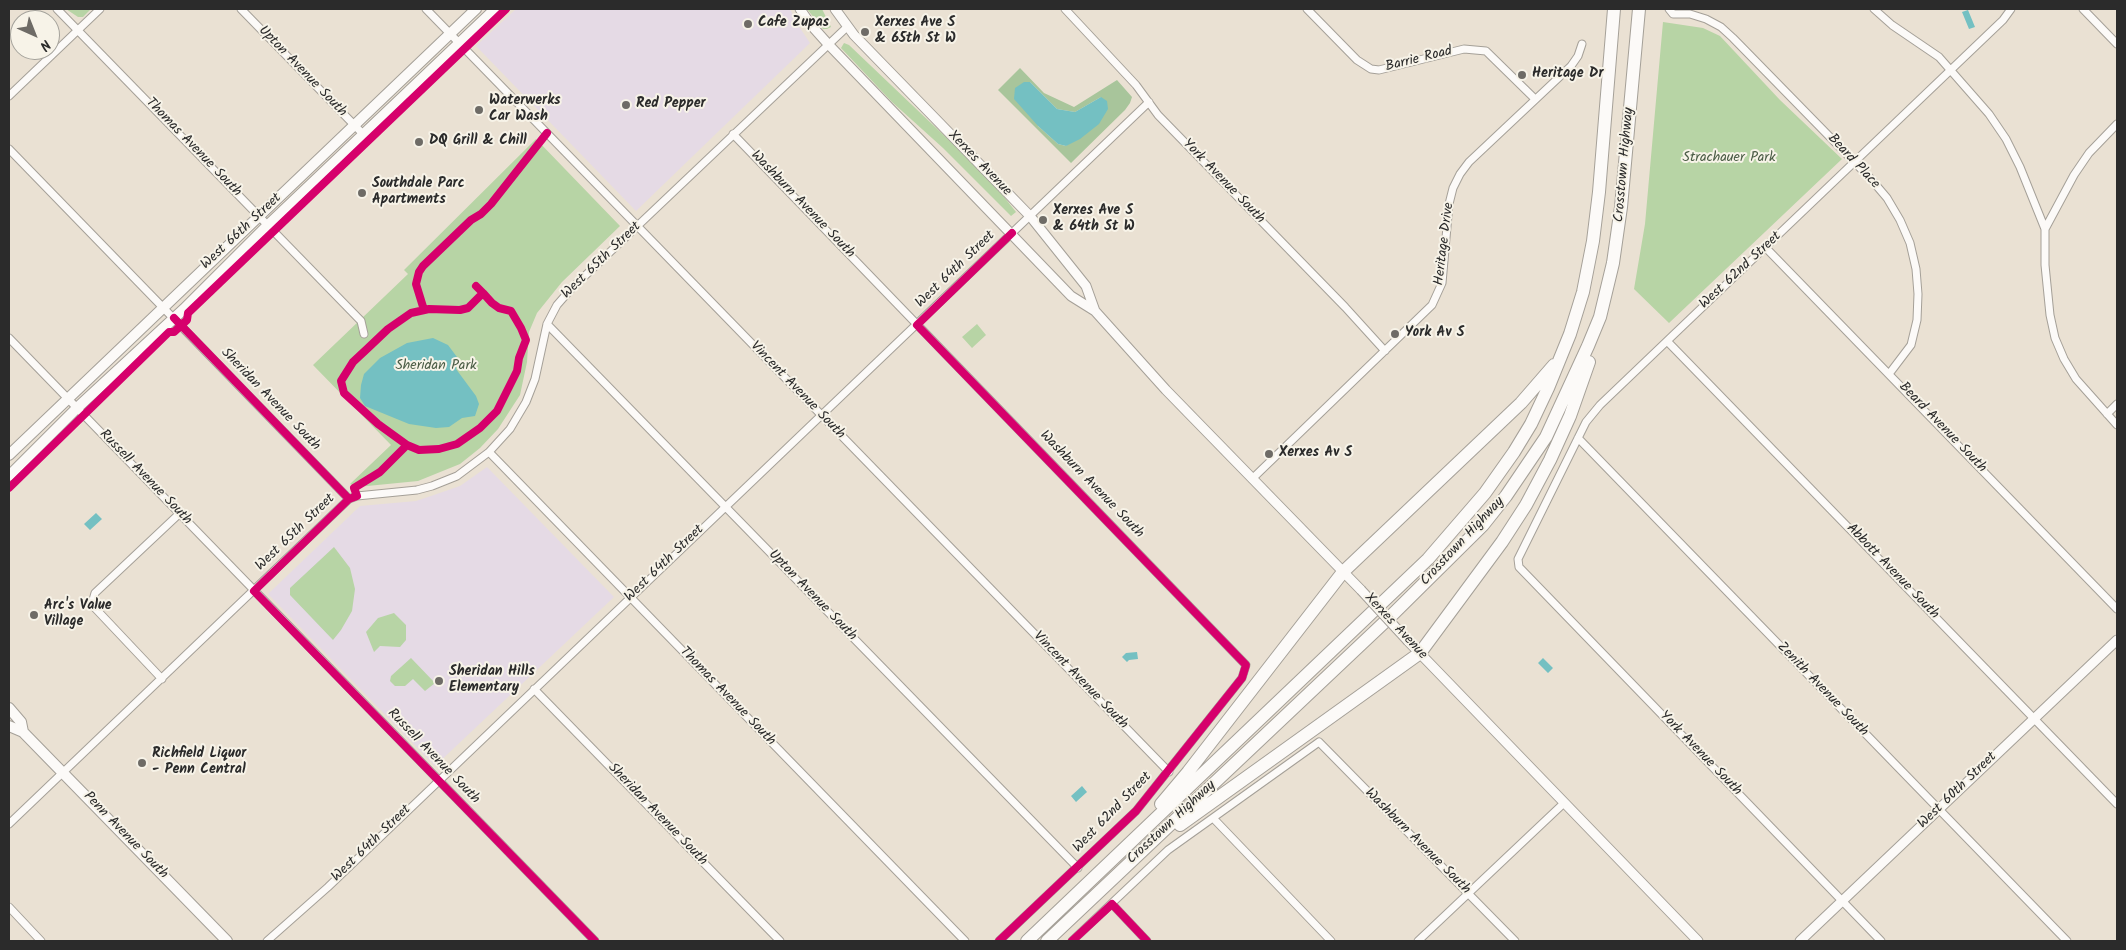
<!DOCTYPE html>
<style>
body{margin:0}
#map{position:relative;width:2126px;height:950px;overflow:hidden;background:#eae1d3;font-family:Kalam,sans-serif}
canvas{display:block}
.frame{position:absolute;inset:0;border:10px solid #2b2b2b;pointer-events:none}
.north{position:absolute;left:10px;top:10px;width:50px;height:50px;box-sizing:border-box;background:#f7f3e8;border:1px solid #a5a39c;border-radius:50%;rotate:136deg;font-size:14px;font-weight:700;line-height:20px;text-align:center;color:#2b2b2b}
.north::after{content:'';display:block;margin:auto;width:18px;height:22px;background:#6e6b66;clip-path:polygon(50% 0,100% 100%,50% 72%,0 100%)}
</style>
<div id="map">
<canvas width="2126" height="950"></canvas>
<div class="frame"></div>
<div class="north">N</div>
</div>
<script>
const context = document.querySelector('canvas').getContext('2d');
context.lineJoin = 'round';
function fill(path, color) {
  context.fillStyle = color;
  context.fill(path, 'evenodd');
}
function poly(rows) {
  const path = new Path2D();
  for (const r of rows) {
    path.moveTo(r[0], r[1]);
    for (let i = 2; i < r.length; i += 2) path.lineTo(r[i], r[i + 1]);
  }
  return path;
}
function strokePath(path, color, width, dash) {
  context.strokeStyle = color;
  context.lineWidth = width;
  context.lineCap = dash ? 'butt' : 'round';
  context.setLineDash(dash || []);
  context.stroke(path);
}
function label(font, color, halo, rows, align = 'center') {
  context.font = font + ' Kalam,sans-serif';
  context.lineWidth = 4;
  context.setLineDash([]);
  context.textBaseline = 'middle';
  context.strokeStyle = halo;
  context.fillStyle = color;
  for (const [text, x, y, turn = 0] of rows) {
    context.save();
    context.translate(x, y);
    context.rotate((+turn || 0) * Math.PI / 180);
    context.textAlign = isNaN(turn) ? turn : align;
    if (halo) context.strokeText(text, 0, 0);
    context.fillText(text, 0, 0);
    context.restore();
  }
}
const built = poly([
 [516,9,790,9,798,25,810,43,636,211,476,46],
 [487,467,614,597,435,766,268,594,360,506,416,501,428,497,460,486]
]);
const green = poly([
 [66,9,91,9,83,17,78,17],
 [807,9,822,9,831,27,827,29,823,29],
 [1663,22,1703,28,1720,36,1780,100,1842,159,1669,323,1634,289,1645,224],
 [844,43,849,45,953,144,1001,193,1016,212,1011,216,943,148,892,102,841,48],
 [536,139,620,226,562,282,537,313,529,332,527,362,520,395,498,429,480,448,460,464,418,481,357,487,350,484,391,445,313,365,408,274,404,270],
 [977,324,986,335,972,348,962,337],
 [334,547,350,568,355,589,352,611,341,630,333,640,290,595,290,588],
 [394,613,406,625,406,640,400,647,380,646,374,652,366,632,378,618],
 [411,658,435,683,425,691,413,679,405,686,395,686,390,681,391,676]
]);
const forest = poly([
 [1020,68,1044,93,1074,107,1117,80,1132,97,1130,103,1125,110,1071,163,998,90],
 [1030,82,1057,109,1075,112,1101,97,1066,146,1058,144,1038,126]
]);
const water = poly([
 [1968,10,1975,27,1969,29,1962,12],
 [1024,82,1030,82,1057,109,1075,112,1101,97,1107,101,1108,109,1099,124,1080,139,1066,146,1058,144,1038,126,1014,99,1015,88],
 [433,338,448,345,457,357,456,369,476,396,479,404,475,416,462,418,449,427,436,428,409,424,365,406,360,398,361,385,364,374,380,358,407,343],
 [96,513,102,519,90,530,84,524],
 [1137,652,1138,659,1129,660,1127,662,1122,657,1126,653],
 [1543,658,1553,668,1548,673,1538,663],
 [1082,786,1087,792,1076,802,1071,796]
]);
const minor = poly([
 [57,9,361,321,364,334],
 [241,9,363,134],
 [426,9,1169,772],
 [1065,9,1136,85,1158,115,1345,307,1385,351],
 [1307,9,1357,60,1371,69,1379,70,1464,49,1486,51,1535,99],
 [1669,9,1673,14,1690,14,1706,19,1721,27,1733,38,1870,178,1887,198,1900,220,1910,243,1916,269,1918,294,1917,320,1911,345,1889,374],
 [1874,9,1892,25,1939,57,1989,114,2006,139,2020,167,2045,229,2045,265,2050,315,2055,338,2064,359,2076,379,2117,425],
 [2083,9,2117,44],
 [9,96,100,9],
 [733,134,1246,665,1242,678,1136,811,999,941],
 [9,149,349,499],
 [2045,229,2074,175,2089,153,2117,124],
 [1766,248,2117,609],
 [547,324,1078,868],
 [9,338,595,941],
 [1667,341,2117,804],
 [2107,414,2117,404],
 [1578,438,2067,941],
 [489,452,965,941],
 [1252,479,1432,305,1442,283,1449,204,1453,188,1460,174,1469,162,1571,66,1578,56,1582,44],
 [162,679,94,607,93,600,95,593,179,514],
 [534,689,780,941],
 [1213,818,1331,941],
 [9,824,349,499,357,496,417,490,432,486,457,476,489,452,510,429,526,402,535,379,547,324,557,305,571,289,847,27],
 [1112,904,1147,941],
 [9,907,41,941],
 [267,941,328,887,1149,102],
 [1072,941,1168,850,1319,742,1515,941],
 [1418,941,1564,803],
 [1881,941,1519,567,1518,559,1586,422,1600,405,2003,20,2011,9]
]);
const tertiary = poly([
 [800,9,811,25,828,44,1071,296,1095,311,1166,390,1361,590],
 [835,9,854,35,1030,216,1086,286,1095,311],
 [1408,641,1698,941],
 [1800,941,2117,640]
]);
const secondary = poly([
 [9,455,476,9],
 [9,476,77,408,184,309,268,225,495,9],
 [9,708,21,722,23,732],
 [9,726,23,732,227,941]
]);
const motorway = poly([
 [1161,804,1188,772,1343,572,1521,403,1554,365],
 [1180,825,1420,653,1502,542,1526,505,1550,460,1570,416,1589,362],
 [1027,941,1428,559,1485,493,1514,452,1531,424,1548,388,1570,334,1583,292,1593,241,1599,192,1614,9],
 [1047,941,1390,617,1483,525,1506,496,1546,437,1588,346,1600,317,1613,263,1621,207,1639,9]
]);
const tertiaryBridge = poly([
 [1361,590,1408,641]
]);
const cycleway = poly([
 [476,286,483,293,492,303,499,308,511,311,521,328,526,340,519,358,517,371,497,411,480,428,457,444,439,449,419,450,407,445,378,424,344,393,341,381,353,362,368,348,388,329,411,313,429,309,460,310,468,308,483,293],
 [424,310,416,284,419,272,423,266,471,220,481,214,491,204,547,133],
 [174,318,349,499],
 [407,445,380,472,354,488,357,496,349,499,254,591,595,941],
 [9,488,169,332,174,332,187,320,188,313,506,9],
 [999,941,1136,811,1242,678,1246,665,917,325,1012,233],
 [1072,941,1112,904,1147,941]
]);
const markers = [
 [748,24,5,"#6e6b66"],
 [865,32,5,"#6e6b66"],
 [1522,75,5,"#6e6b66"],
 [626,105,5,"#6e6b66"],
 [479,110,5,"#6e6b66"],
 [419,142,5,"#6e6b66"],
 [362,193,5,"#6e6b66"],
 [1043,220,5,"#6e6b66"],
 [1395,334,5,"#6e6b66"],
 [1269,454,5,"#6e6b66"],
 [34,615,5,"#6e6b66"],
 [439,681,5,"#6e6b66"],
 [142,763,5,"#6e6b66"]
];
const poiNames = [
 ["Cafe Zupas",758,24],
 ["Xerxes Ave S",875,24],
 ["& 65th St W",875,40],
 ["Heritage Dr",1532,75],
 ["Waterwerks",489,102],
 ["Car Wash",489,118],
 ["Red Pepper",636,105],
 ["DQ Grill & Chill",429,142],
 ["Southdale Parc",372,185],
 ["Apartments",372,201],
 ["Xerxes Ave S",1053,212],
 ["& 64th St W",1053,228],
 ["York Av S",1405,334],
 ["Xerxes Av S",1279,454],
 ["Arc's Value",44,607],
 ["Village",44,623],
 ["Sheridan Hills",449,673],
 ["Elementary",449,689],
 ["Richfield Liquor",152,755],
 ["- Penn Central",152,771]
];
const streetNames = [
 ["Barrie Road",1419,60,-14],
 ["Upton Avenue South",302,72,46],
 ["Thomas Avenue South",193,148,46],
 ["Beard Place",1853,162,47],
 ["Xerxes Avenue",979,164,46],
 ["Crosstown Highway",1625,165,-85],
 ["York Avenue South",1223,182,46],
 ["Washburn Avenue South",802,205,46],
 ["West 66th Street",242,232,-43],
 ["Heritage Drive",1445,244,-83],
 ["West 65th Street",602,261,-44],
 ["West 64th Street",956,270,-44],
 ["West 62nd Street",1741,271,-43],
 ["Vincent Avenue South",797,391,46],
 ["Sheridan Avenue South",270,400,46],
 ["Beard Avenue South",1942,428,46],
 ["Russell Avenue South",145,478,46],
 ["Washburn Avenue South",1091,485,46],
 ["West 65th Street",296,533,-44],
 ["Crosstown Highway",1463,542,-47],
 ["West 64th Street",665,564,-44],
 ["Abbott Avenue South",1892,572,46],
 ["Upton Avenue South",812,596,46],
 ["Xerxes Avenue",1395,627,47],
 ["Vincent Avenue South",1080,681,46],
 ["Zenith Avenue South",1822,690,46],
 ["Thomas Avenue South",727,697,46],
 ["York Avenue South",1700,754,46],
 ["Russell Avenue South",433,757,46],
 ["West 60th Street",1958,791,-44],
 ["West 62nd Street",1113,813,-46],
 ["Sheridan Avenue South",657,815,46],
 ["Crosstown Highway",1172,823,-43],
 ["Penn Avenue South",125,836,46],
 ["Washburn Avenue South",1417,842,45],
 ["West 64th Street",372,844,-44]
];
const parkNames = [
 ["Strachauer Park",1729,159],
 ["Sheridan Park",436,367]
];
fill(built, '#e5dae5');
fill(green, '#b7d4a5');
fill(forest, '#a8c59b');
fill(water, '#74c0c2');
strokePath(minor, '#a5a098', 9);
strokePath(tertiary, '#a5a098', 11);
strokePath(secondary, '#a5a098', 12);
strokePath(motorway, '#a5a098', 14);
strokePath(minor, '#fcfaf8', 7);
strokePath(tertiary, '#fcfaf8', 9);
strokePath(secondary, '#fcfaf8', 10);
strokePath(motorway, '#fcfaf8', 12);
strokePath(tertiaryBridge, '#a5a098', 11, []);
strokePath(tertiaryBridge, '#fcfaf8', 9);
strokePath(cycleway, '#d6006c', 8);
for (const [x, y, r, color] of markers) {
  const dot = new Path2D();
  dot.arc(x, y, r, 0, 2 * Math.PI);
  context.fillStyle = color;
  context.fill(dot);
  strokePath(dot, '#f7f3e8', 2);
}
label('bold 14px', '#2b2b2b', '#f7f3e8', poiNames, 'left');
label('14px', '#2b2b2b', '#f7f3e8', streetNames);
label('14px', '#495b44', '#f7f3e8', parkNames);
</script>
